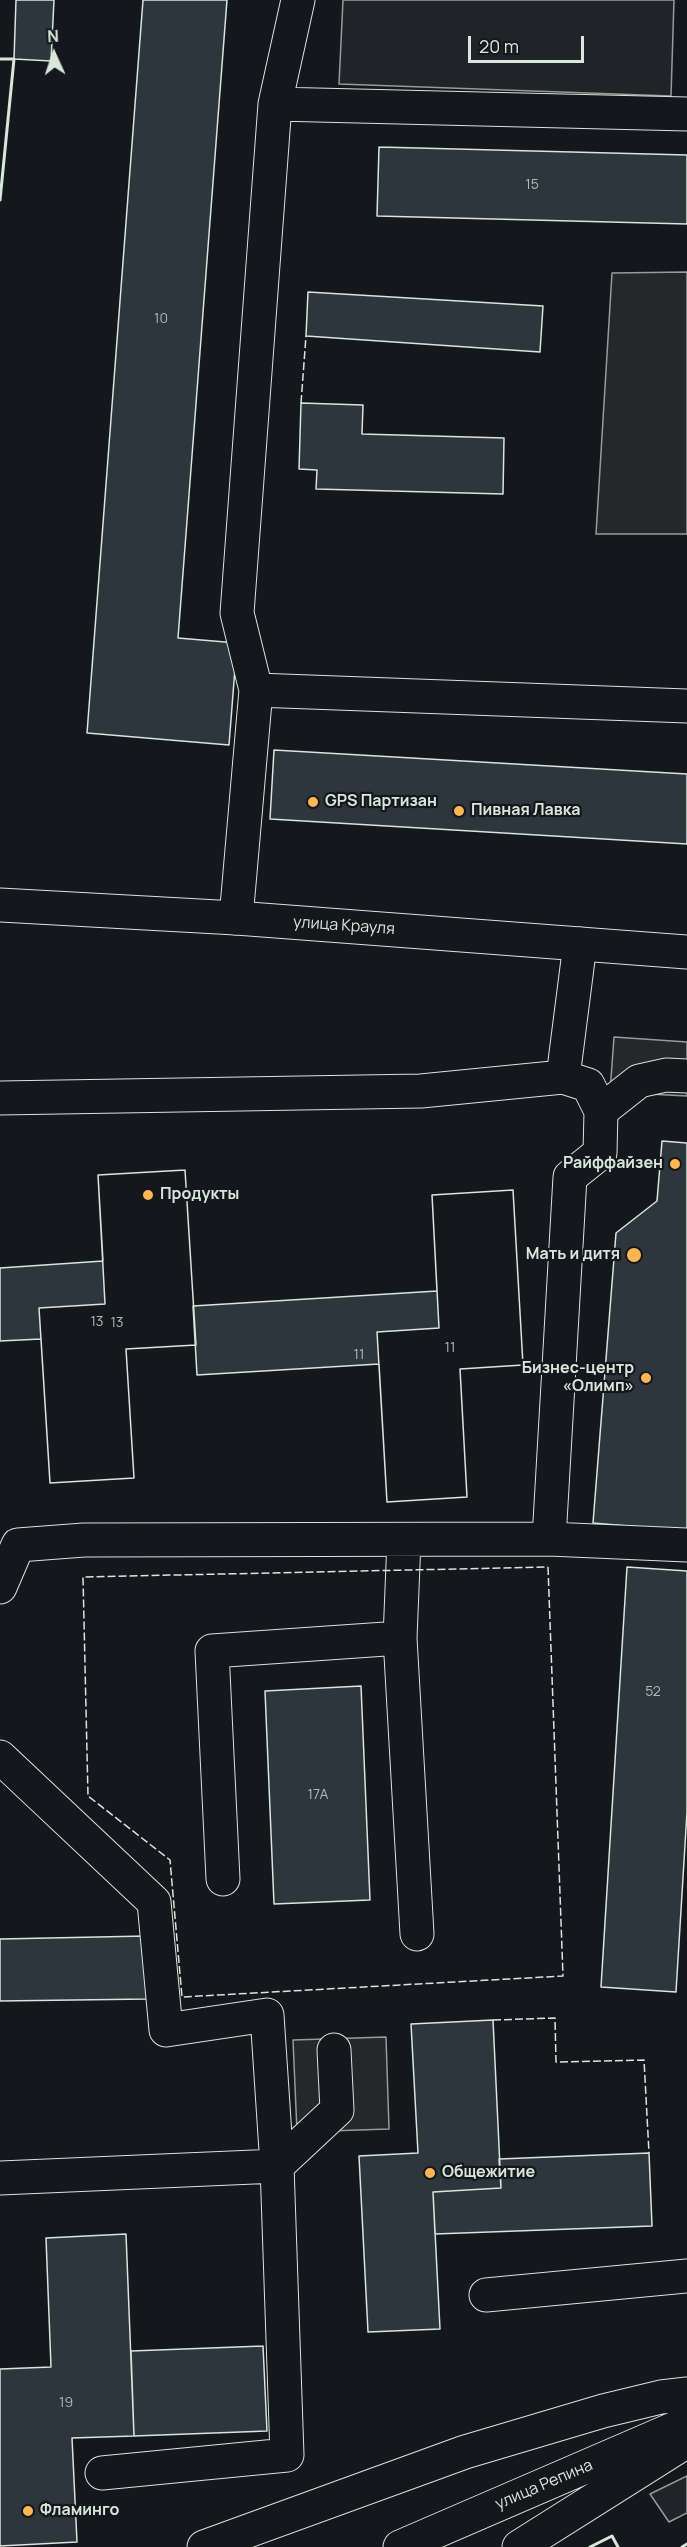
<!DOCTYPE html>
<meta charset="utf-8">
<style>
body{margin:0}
#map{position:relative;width:687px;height:2547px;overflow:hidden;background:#14181c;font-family:Manrope,sans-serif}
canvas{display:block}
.north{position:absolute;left:24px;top:24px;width:60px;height:60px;-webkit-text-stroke:4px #14181c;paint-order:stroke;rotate:357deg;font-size:16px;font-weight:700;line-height:24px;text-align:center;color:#d8e6dc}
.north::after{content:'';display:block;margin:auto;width:21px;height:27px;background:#d8e6dc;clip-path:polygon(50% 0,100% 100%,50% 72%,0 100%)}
.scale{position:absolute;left:468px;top:36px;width:116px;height:27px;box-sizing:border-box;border:3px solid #d8e6dc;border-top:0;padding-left:8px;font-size:18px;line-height:21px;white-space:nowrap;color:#d8e6dc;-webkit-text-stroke:4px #14181c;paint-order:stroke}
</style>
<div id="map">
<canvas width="687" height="2547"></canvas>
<div class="north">N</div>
<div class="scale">20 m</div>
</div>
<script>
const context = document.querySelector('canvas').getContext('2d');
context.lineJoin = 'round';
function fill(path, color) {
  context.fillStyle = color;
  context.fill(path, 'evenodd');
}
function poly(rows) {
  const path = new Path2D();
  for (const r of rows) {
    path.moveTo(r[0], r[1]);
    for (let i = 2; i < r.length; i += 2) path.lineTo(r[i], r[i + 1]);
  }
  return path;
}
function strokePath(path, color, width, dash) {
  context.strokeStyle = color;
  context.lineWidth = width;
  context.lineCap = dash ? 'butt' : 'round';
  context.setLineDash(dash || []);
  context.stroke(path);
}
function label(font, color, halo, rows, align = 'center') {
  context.font = font + ' Manrope,sans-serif';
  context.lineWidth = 4.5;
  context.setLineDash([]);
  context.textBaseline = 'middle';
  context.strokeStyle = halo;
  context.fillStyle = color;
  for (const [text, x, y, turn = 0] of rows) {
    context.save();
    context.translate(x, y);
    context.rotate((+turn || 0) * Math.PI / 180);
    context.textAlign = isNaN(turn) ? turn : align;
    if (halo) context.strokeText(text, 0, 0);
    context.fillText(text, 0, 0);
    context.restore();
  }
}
const green = poly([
 [343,0,674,0,671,96,339,84,343,0],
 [687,2476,687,2513,669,2522,650,2494,687,2476]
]);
const parking = poly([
 [687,272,687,534,596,534,612,273,687,272],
 [614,1037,687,1042,687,1096,610,1092,614,1037],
 [386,2037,389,2129,297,2132,293,2040,386,2037]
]);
const building = poly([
 [16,0,54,0,51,61,14,59,16,0],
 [143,0,227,0,178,638,237,643,229,745,87,733,143,0],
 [379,147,687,155,687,224,377,216,379,147],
 [308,292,543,306,540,352,306,336,308,292],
 [301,403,363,405,362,434,504,438,503,494,316,489,317,470,299,469,301,403],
 [274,750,687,774,687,844,270,819,274,750],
 [662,1141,687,1143,687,1531,593,1523,616,1233,657,1201,662,1141],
 [185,1170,196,1345,126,1349,134,1478,50,1483,41,1339,0,1341,0,1268,103,1261,98,1175,185,1170],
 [185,1170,196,1345,126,1349,134,1478,50,1483,39,1308,105,1304,98,1175,185,1170],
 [513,1190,523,1365,460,1369,467,1497,387,1502,379,1364,197,1375,193,1306,437,1291,432,1195,513,1190],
 [513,1190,523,1365,460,1369,467,1497,387,1502,377,1332,439,1328,432,1195,513,1190],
 [627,1567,687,1571,687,1812,676,1992,601,1987,627,1567],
 [361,1686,370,1900,274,1904,265,1691,361,1686],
 [146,1936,147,1999,0,2001,0,1939,146,1936],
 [493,2020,501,2188,433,2192,440,2329,368,2332,359,2156,418,2153,411,2024,493,2020],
 [649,2153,652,2226,435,2234,433,2192,501,2188,499,2159,649,2153],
 [126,2234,134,2436,72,2438,77,2542,0,2546,0,2369,51,2367,46,2238,126,2234],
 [263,2346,267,2431,134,2436,131,2351,263,2346]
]);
const minor = poly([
 [275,104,687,114],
 [256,690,687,706],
 [236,918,256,690,237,613,275,104,298,0],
 [563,1077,580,944],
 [0,1098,421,1091,563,1077,588,1085,601,1111,600,1153,570,1177,549,1539],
 [601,1111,639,1081,666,1075,687,1076],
 [404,1540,400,1638,417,1934],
 [0,1587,18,1545,84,1540,549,1539,687,1545],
 [0,1757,154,1902,166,2030,267,2015,277,2166,287,2455,102,2473],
 [223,1879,212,1651,400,1638],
 [0,2178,277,2166,337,2110,334,2050],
 [486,2295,687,2276]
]);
const major = poly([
 [0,905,236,918,687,952],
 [204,2547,465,2452,603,2411,661,2397,687,2394],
 [400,2547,687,2423],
 [519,2547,687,2441]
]);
const fence = poly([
 [301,403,306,336],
 [548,1567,563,1976,182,1997,170,1860,88,1796,83,1577,548,1567],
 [493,2020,555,2018,556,2062,644,2060,649,2153]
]);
const wall = poly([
 [0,59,14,59,0,200],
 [590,2547,612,2536,618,2547],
 [682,2547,687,2544]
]);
const markers = [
 [313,802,6,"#ffb74d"],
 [459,811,6,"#ffb74d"],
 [675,1164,6,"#ffb74d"],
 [148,1195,6,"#ffb74d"],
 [634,1255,8,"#ffb74d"],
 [646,1378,6,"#ffb74d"],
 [430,2173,6,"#ffb74d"],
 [28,2511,6,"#ffb74d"]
];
const numberNames = [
 ["15",532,185],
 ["10",161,319],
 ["13",97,1322],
 ["13",117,1323],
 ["11",450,1348],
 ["11",359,1355],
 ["52",653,1692],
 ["17А",318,1795],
 ["19",66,2403]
];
const poiNames = [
 ["GPS Партизан",325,802],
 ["Пивная Лавка",471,811],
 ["Райффайзен",663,1164,"right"],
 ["Продукты",160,1195],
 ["Мать и дитя",620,1255,"right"],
 ["Бизнес-центр",634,1369,"right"],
 ["«Олимп»",634,1387,"right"],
 ["Общежитие",442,2173],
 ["Фламинго",40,2511]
];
const streetNames = [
 ["улица Крауля",344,926,4],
 ["улица Репина",544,2485,-23]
];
fill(green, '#202428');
strokePath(green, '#939e99', 1.5);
fill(parking, '#24282b');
strokePath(parking, '#939e99', 1.5);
fill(building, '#2c363c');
strokePath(building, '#d8e6dc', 1.5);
strokePath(minor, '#d8e6dc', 35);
strokePath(major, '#d8e6dc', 35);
strokePath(minor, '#14181c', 33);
strokePath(major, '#14181c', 33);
strokePath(fence, '#d8e6dc', 1.5, [8, 3]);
strokePath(wall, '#d8e6dc', 3);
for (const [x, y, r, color] of markers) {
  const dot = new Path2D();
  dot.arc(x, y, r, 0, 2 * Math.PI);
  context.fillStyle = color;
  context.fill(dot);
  strokePath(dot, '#14181c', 2);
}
label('14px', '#adbab4', null, numberNames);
label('bold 16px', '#d8e6dc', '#14181c', poiNames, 'left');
label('16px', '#d8e6dc', '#14181c', streetNames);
</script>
